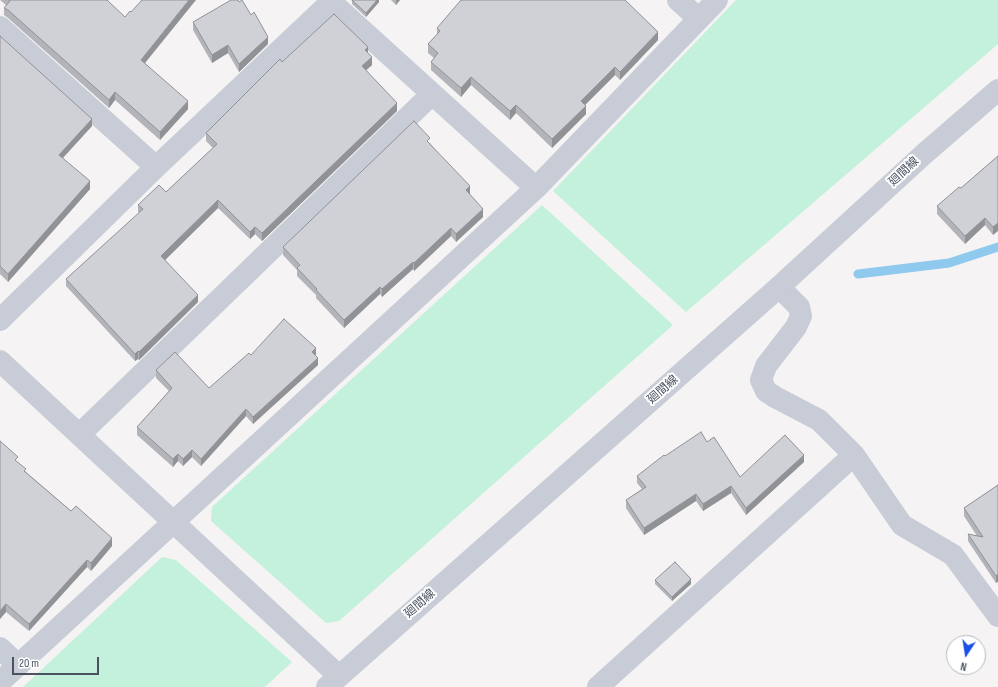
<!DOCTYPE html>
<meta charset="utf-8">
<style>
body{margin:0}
#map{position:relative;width:998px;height:687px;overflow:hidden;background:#f5f3f3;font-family:"Sofia Sans Condensed",sans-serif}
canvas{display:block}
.north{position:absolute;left:946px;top:635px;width:40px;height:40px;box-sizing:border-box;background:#fff;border:1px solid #b7bac0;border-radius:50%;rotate:192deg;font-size:11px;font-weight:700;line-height:16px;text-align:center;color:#4a5261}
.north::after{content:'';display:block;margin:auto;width:14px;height:18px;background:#1950e8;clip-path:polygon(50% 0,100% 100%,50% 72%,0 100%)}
.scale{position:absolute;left:12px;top:657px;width:87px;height:18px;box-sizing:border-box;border:2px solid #4a5261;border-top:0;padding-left:5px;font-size:12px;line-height:14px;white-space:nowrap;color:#4a5261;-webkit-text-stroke:3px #fff;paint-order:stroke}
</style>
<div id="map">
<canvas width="998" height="687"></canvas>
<div class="north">N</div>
<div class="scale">20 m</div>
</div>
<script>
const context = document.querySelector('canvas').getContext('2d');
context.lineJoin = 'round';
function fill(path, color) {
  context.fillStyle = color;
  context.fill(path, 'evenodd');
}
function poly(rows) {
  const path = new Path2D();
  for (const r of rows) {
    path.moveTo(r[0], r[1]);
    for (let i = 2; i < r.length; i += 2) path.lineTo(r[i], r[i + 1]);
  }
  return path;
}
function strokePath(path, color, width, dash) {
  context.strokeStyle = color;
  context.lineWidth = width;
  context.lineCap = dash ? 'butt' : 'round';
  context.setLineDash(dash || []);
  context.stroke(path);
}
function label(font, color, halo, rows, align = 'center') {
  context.font = font + ' "Sofia Sans Condensed","Noto Sans JP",sans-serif';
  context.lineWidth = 4;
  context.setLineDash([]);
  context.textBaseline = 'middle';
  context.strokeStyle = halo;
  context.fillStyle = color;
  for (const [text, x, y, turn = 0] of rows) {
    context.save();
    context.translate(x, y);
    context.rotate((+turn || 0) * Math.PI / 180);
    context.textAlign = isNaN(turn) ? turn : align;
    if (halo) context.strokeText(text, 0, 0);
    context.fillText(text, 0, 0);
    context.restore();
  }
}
const green = poly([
 [736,0,998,0,998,44,686,312,553,191],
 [542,205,673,325,339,621,326,623,211,521,212,507],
 [162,557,176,560,292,662,265,687,23,687]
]);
const stream = poly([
 [858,274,949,263,998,247]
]);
const minor = poly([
 [329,0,536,188],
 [678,0,699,19],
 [0,27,156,167],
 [779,287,799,307,801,316,796,327,766,366,761,380,766,391,775,397,819,420,854,455,902,525,953,555,998,616],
 [0,320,156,167,331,2],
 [0,361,339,676],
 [80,434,432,94],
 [0,648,18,665],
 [0,682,536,188,717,0],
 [598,687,854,455]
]);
const tertiary = poly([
 [327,687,779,287,924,154,998,90]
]);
const wall = poly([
 [0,0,107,0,145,63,188,109,160,140,115,100,109,108,8,18,4,15,4,8,6,5],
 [352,0,379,0,379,2,366,17,352,4],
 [391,0,400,0,396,5],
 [193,22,268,44,239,72,228,53,212,63,193,30],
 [437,28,658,40,620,80,615,75,585,105,586,114,552,148,516,113,510,120,471,85,461,97,431,70,431,62,434,58,428,53,428,44,437,35],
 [0,36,92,126,63,158,90,189,8,282,0,274],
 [368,53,372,65,366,70,397,111,262,241,255,234,250,239,218,208,165,260,198,302,139,360,138,359,135,361,66,286,66,279,139,213,138,212,138,205,166,192,213,148,206,141,206,133,282,62],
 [430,143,470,194,483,217,456,242,451,236,414,271,413,269,382,297,380,294,344,328,316,298,316,295,297,276,297,270,283,255,283,247],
 [998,156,993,235,985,225,965,244,937,214,937,206,961,188],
 [251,355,316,356,318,365,253,424,246,416,201,466,192,457,183,466,178,461,173,467,137,435,137,427,169,391,156,378,156,370,209,388],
 [707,442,740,477,804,462,746,515,731,493,703,511,696,501,644,535,626,508,626,500,642,489,637,483,637,476,665,456],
 [18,462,26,472,71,511,112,546,91,571,87,567,29,631,6,612,0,619],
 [998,485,996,583,968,541,968,534,977,536,964,516,964,508],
 [655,580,691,584,672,601,655,584]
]);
const shadedWall = poly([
 [189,0,196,0,141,68,141,60],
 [377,0,379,0,379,2,366,17,366,13],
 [396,0,400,0,396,5],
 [658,32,658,40,620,80,620,72],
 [268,37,268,44,239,72,239,64],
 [228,45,228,53,212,63,212,55],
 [368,47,368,55,365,50],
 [372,57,372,65,362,74,362,66],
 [615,67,615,75,581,109,581,101],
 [471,77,471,85,461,97,461,88],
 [115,92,115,100,109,108,109,100],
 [188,101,188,109,160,140,160,132],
 [397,103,397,111,262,241,262,233],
 [516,105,516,113,510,120,510,111],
 [586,106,586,114,552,148,552,139],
 [92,119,92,126,59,162,59,155],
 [90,181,90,189,8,282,8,274],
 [470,186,470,194,466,198,466,190],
 [218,200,218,208,161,264,161,256],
 [483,209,483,217,456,242,456,234],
 [985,218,985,225,965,244,965,236],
 [998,223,998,231,993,235,993,227],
 [255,227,255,234,250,239,250,232],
 [451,228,451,236,414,271,414,263],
 [413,262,413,269,382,297,382,289],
 [380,287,380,294,344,328,344,320],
 [198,295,198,302,139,360,139,352],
 [316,348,316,356,312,352],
 [138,351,138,359,135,361,135,354],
 [318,358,318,365,253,424,253,417],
 [246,409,246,416,201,466,201,459],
 [192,450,192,457,183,466,183,459],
 [178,454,178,461,173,467,173,459],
 [804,455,804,462,746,515,746,508],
 [731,486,731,493,703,511,703,504],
 [696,494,696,501,644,535,644,528],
 [112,538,112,546,91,571,91,563],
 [87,560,87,567,29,631,29,624],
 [998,574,998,582,996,583,996,576],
 [691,579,691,584,672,601,672,597],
 [6,604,6,612,0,619,0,611]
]);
const building = poly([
 [9,0,107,0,125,17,130,11,131,12,142,0,189,0,141,60,188,101,160,132,115,92,109,100,8,10,4,8,10,1,9,0],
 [231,0,238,0,239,2,242,0,251,15,254,12,268,37,239,64,228,45,212,55,193,22,231,0],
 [352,0,377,0,366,13,352,0],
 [461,0,625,0,658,32,620,72,615,67,581,101,586,106,552,139,516,105,510,111,471,77,461,88,431,62,438,53,428,44,440,31,437,28,461,0],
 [334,14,368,47,365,50,372,57,362,66,397,103,262,233,255,227,250,232,218,200,161,256,198,295,139,352,138,351,135,354,66,279,143,209,138,205,159,185,166,192,217,144,206,133,280,59,282,62,334,14],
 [0,36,92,119,59,155,90,181,8,274,0,266,0,36],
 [414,121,430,138,427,141,470,186,466,190,483,209,456,234,451,228,414,263,413,262,382,289,380,287,344,320,316,290,317,289,297,268,300,265,283,247,414,121],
 [998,156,998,223,993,227,985,218,965,236,937,206,959,187,961,188,998,156],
 [284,319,316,348,312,352,318,358,253,417,246,409,201,459,192,450,183,459,178,454,173,459,137,427,172,388,156,370,175,352,209,388,249,353,251,355,284,319],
 [701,432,707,442,714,437,740,477,785,435,804,455,746,508,731,486,703,504,696,494,644,528,626,500,646,487,637,476,664,455,665,456,701,432],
 [0,441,18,457,15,460,26,469,24,471,71,511,76,506,112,538,91,563,87,560,29,624,6,604,0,611,0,441],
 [998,485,998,574,996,576,968,534,983,537,964,508,998,485],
 [675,562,691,579,672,597,655,580,675,562]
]);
const streetNames = [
 ["廻間線",904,172,-43],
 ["廻間線",663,390,-41],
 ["廻間線",420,604,-41]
];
fill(green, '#c3f1dc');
strokePath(stream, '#8fcaee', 9);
strokePath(minor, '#c7ccd7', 22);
strokePath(tertiary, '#c7ccd7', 22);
fill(wall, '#b2b4b9');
fill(shadedWall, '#919296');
fill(building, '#cfd1d7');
strokePath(building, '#919296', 1);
label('12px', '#4a5261', '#fff', streetNames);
</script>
